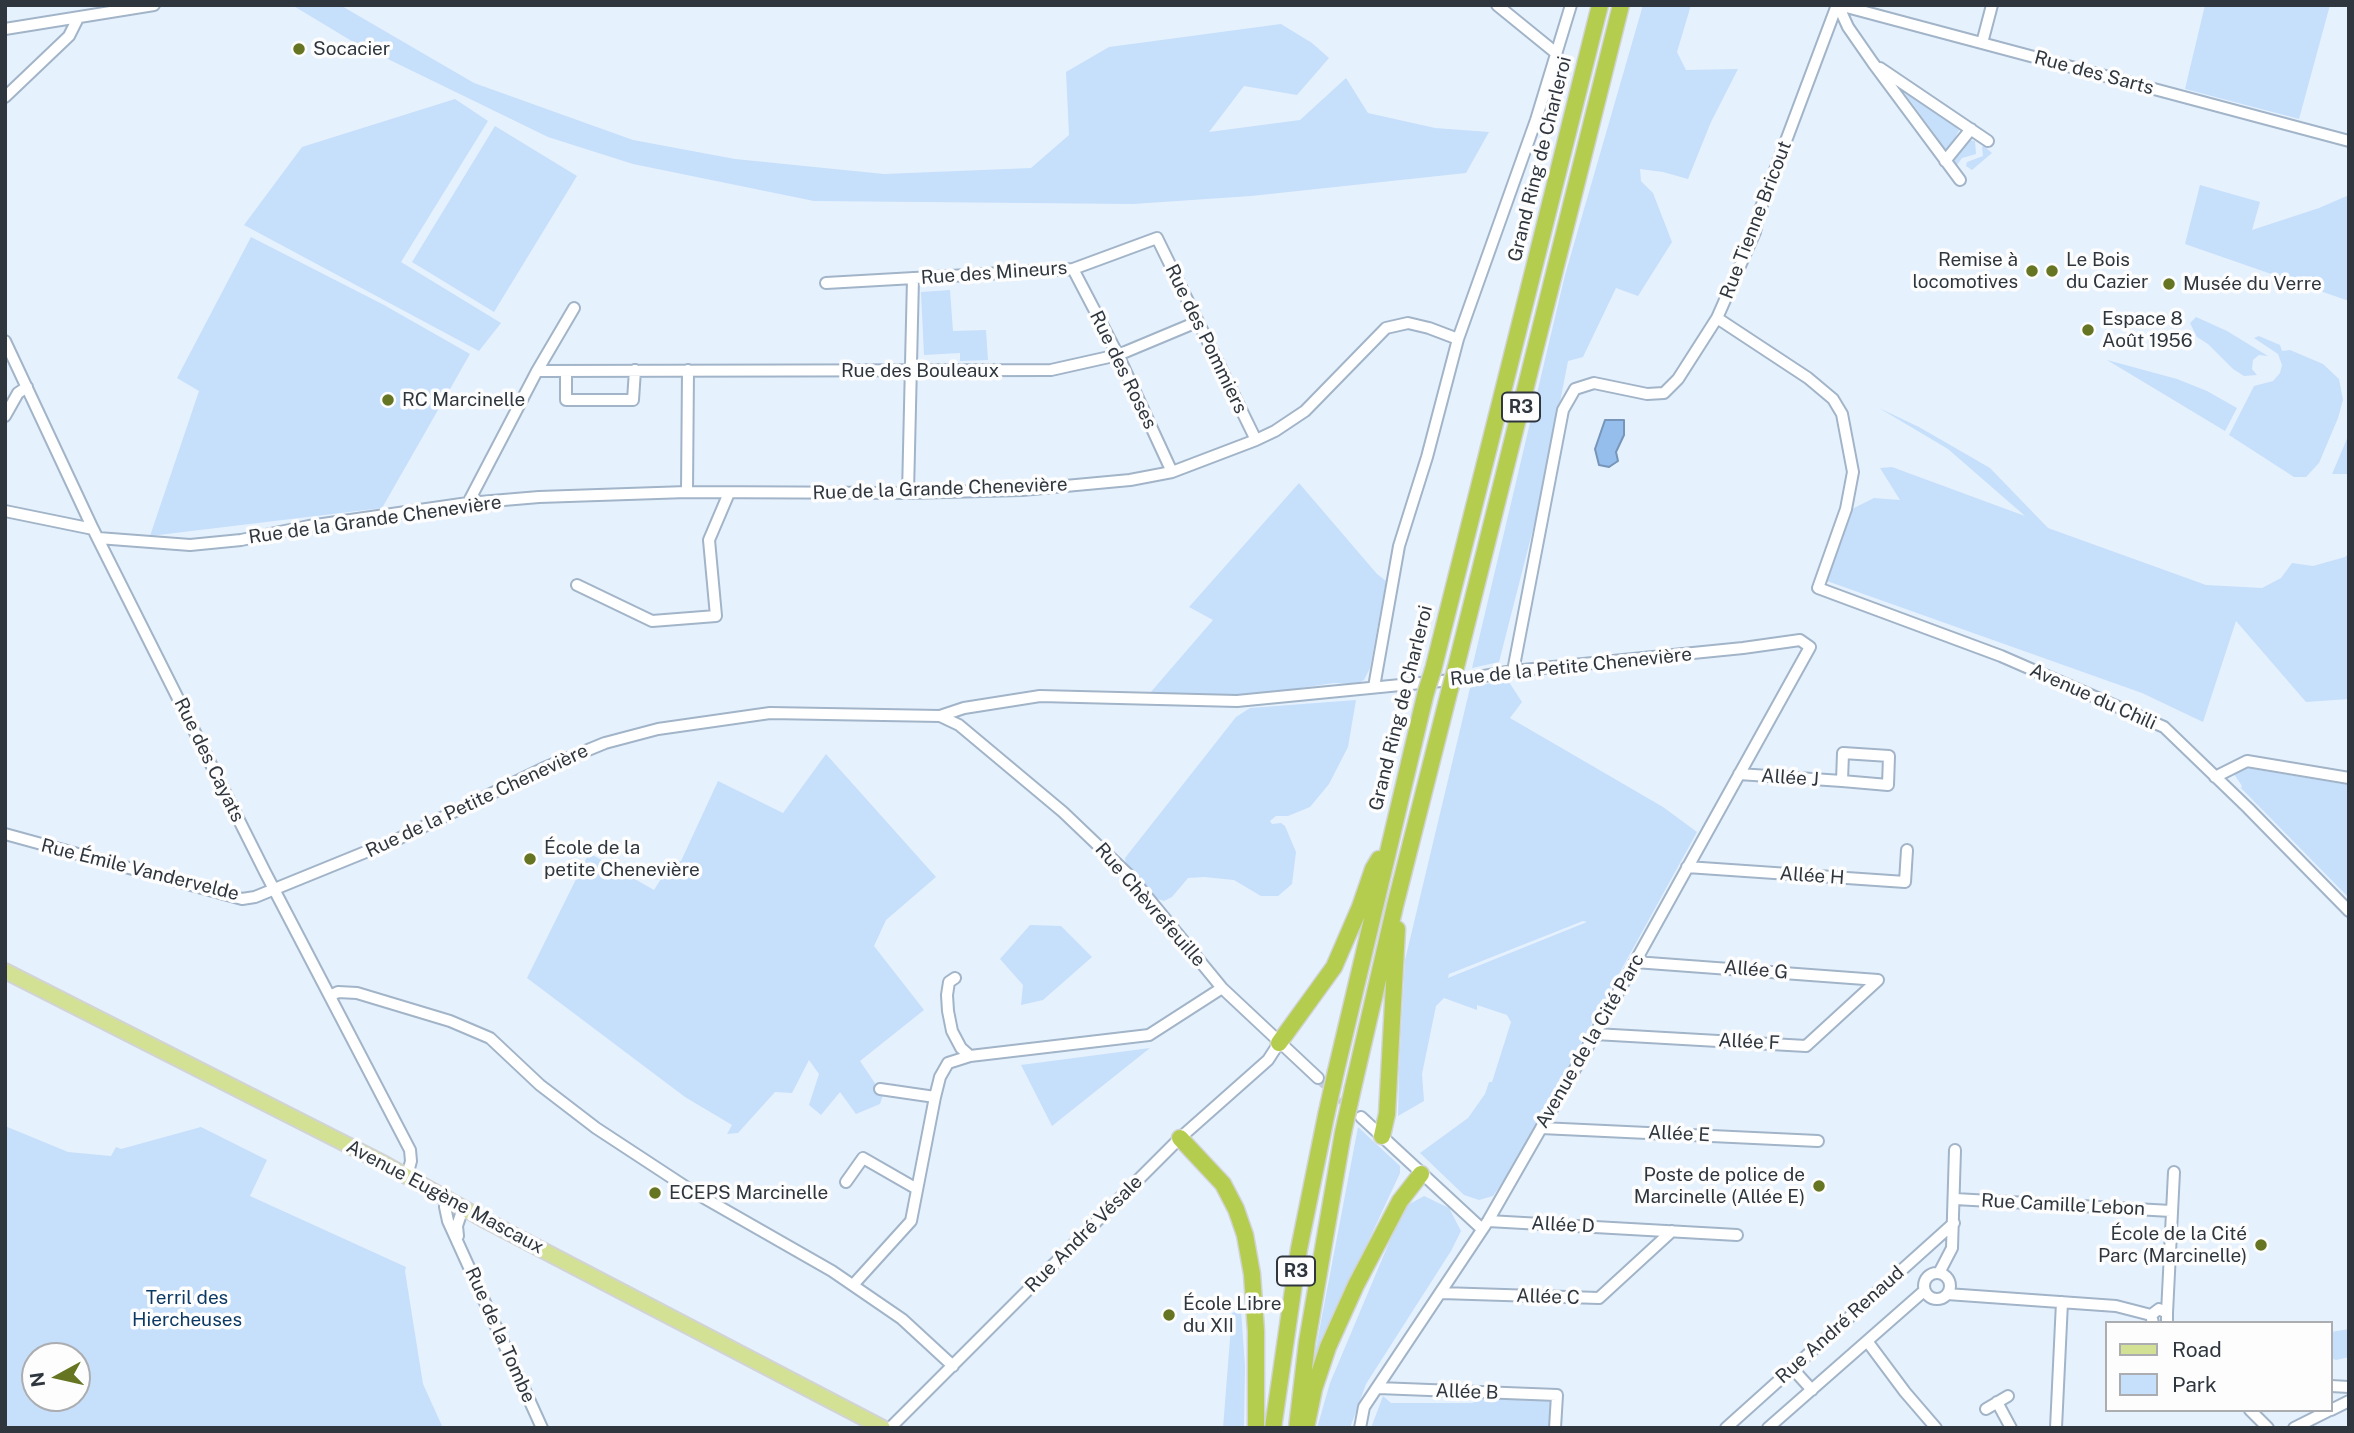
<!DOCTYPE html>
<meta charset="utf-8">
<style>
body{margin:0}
#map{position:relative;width:2354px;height:1433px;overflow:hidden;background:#e6f1fe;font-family:"Public Sans",sans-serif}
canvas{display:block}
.frame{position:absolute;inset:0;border:7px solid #2f363e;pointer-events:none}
.legend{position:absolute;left:2105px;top:1321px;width:228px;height:91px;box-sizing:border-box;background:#fdfdfd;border:2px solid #abadb1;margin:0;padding:9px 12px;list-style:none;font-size:21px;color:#2f363e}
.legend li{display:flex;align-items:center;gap:14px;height:35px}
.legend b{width:35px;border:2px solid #abadb1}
.north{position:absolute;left:21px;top:1342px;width:70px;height:70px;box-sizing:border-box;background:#fdfdfd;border:2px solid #abadb1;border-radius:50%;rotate:262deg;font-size:19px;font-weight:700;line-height:28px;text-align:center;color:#2f363e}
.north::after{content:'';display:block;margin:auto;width:24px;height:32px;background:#667522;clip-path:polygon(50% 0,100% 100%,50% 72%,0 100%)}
</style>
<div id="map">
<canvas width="2354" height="1433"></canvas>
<div class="frame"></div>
<ul class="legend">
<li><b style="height:9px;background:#d3e195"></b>Road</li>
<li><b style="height:19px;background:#c6dffb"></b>Park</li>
</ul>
<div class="north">N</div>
</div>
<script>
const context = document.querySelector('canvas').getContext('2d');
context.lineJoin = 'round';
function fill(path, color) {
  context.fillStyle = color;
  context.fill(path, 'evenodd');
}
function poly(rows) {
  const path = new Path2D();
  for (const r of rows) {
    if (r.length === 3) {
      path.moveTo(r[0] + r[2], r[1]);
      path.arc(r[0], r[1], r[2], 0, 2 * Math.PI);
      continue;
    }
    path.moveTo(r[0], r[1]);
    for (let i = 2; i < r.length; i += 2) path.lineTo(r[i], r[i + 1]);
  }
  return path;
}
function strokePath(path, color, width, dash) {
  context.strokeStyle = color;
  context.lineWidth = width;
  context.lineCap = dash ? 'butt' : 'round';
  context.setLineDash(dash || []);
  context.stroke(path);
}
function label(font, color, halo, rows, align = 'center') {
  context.font = font + ' "Public Sans",sans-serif';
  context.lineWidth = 7;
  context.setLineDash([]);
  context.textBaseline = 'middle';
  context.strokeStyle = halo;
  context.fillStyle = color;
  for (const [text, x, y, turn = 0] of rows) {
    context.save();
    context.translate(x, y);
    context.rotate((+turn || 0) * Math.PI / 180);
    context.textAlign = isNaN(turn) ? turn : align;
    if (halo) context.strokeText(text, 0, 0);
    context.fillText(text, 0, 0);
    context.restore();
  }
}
const green = poly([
 [292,5,340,5,474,83,633,140,735,159,884,174,1031,168,1069,135,1066,72,1109,47,1281,24,1312,43,1329,58,1297,95,1244,86,1209,132,1300,120,1346,78,1368,113,1435,128,1489,132,1466,173,1251,196,1133,204,814,201,633,164,548,137,355,43],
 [1643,5,1691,5,1677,52,1686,70,1738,69,1711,122,1688,179,1663,172,1640,169,1641,181,1653,193,1672,242,1638,296,1616,288,1583,357,1568,361,1543,490,1499,662,1472,668,1565,275],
 [2205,5,2330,5,2299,119,2185,89],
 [1898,84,1946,118,1959,130,1950,148,1944,150,1937,143,1939,140],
 [455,99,488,121,401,262,501,323,479,351,244,225,302,147],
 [495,126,577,176,494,312,412,262],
 [1969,140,1975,141,1976,154,1962,158,1957,165,1954,163,1955,157],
 [1984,146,1992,153,1972,170,1966,166,1967,162,1983,156,1982,147],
 [2200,185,2260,202,2252,230,2319,208,2349,195,2349,301,2185,244],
 [251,237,384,305,470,354,382,508,150,536,199,391,177,378],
 [950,290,953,331,986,330,988,360,960,361,960,353,924,355,921,292],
 [2196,317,2227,331,2268,356,2259,355,2253,360,2252,369,2257,375,2244,376,2233,369,2208,344,2197,337,2190,323],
 [2259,336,2280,345,2282,351,2290,350,2323,364,2339,379,2343,400,2338,418,2319,463,2306,477,2294,477,2229,435,2254,386,2273,381,2280,373,2282,365,2278,354,2254,338],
 [2107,360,2177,379,2207,391,2237,408,2225,431],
 [1879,408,1919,427,1990,468,2048,528,2206,585,2262,588,2281,578,2292,563,2313,566,2345,557,2349,553,2349,699,2306,702,2236,621,2203,722,2142,693,1827,581,1852,509,1874,498,1900,500,1880,468,1892,467,2025,516,1948,449],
 [2349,434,2349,474,2332,474],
 [1299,483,1377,574,1386,581,1370,668,1364,680,1356,684,1334,683,1253,695,1150,693,1213,620,1189,607],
 [1507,679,1522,702,1510,718,1663,807,1697,832,1510,1172,1493,1196,1479,1200,1464,1195,1420,1153,1468,1118,1485,1094,1489,1082,1492,1082,1511,1022,1507,1015,1477,1005,1477,1010,1444,998,1436,1006,1422,1074,1424,1101,1398,1116,1399,1067,1405,960,1470,688],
 [1583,921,1587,922,1448,978,1449,974],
 [1356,700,1348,747,1329,784,1310,807,1288,816,1276,816,1270,821,1272,824,1281,823,1285,826,1296,852,1292,884,1278,896,1261,896,1234,880,1204,877,1188,878,1172,897,1164,901,1155,898,1126,865,1125,858,1236,717,1250,708],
 [826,754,936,877,886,920,874,946,924,1010,860,1061,883,1095,880,1104,856,1114,840,1092,821,1115,809,1105,819,1074,809,1060,792,1093,775,1092,738,1133,727,1134,732,1125,685,1097,527,978,589,853,654,890,669,866,681,861,718,781,783,813],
 [2241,767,2349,785,2349,898,2241,788,2242,786,2234,774],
 [1030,925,1061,926,1092,957,1043,1000,1021,1005,1023,985,1000,959],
 [1150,1048,1052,1126,1021,1065],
 [5,1126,68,1152,111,1156,116,1147,121,1149,201,1127,267,1160,250,1196,406,1267,405,1271,423,1384,443,1428,5,1428],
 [35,1356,77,1356,77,1398,35,1398],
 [1358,1127,1400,1166,1400,1173,1314,1358],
 [1424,1196,1449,1208,1461,1231,1451,1251,1366,1384,1350,1428,1317,1428,1330,1383,1404,1207],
 [1241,1310,1245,1366,1244,1428,1223,1428,1232,1313],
 [2349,1329,2349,1357,2336,1360,2331,1358,2331,1332],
 [1383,1396,1391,1403,1472,1403,1485,1397,1550,1399,1556,1407,1555,1428,1371,1428]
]);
const water = poly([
 [1605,420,1624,420,1624,435,1616,452,1618,461,1609,467,1599,465,1595,449,1605,420]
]);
const minorTunnel = poly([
 [1318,1078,1351,1108]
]);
const minor = poly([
 [1497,5,1556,53],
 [1838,5,1848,27,1873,63,1960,180],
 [1839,5,2349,141],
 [5,29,154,5],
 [1982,43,1992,5],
 [1880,68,1988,141],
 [5,97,69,36,78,18],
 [1945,161,1971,129],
 [1073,269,1118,355,1172,472],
 [826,283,1073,269,1157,238,1256,440],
 [1717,318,1808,378,1833,399,1842,414,1853,472,1846,509,1818,588,2001,656,2164,727,2248,808,2349,911],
 [5,341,93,529,265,872,410,1150,411,1161,407,1176],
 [537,371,1051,370,1118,355,1197,322],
 [566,371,566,400,633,400,635,370],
 [5,416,18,393,27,387],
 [687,492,688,370],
 [908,493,913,278],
 [468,503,537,371,574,308],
 [5,511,93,529],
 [98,538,190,545,241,540,309,526,468,503,539,497,687,492,908,493,1022,490,1130,480,1172,472,1256,440,1275,431,1305,411,1386,328,1408,323,1429,328,1458,339],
 [577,585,652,621,716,616,709,540,729,493],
 [1513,671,1563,410,1575,389,1594,383,1647,394,1664,393,1678,379,1717,318,1755,232,1760,210,1837,5],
 [1374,687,1399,546,1427,457,1458,339,1536,120,1571,5],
 [940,716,959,725,1063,812,1130,876,1222,988,1318,1078],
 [1739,774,1842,781,1888,785,1889,756,1843,753,1842,781],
 [2215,777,2247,761,2349,778],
 [5,834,242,899,255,897,400,838,544,768,605,743,658,729,770,713,940,716,964,708,1040,696,1237,701,1472,678,1513,671,1743,648,1800,640,1810,647,1595,1034,1488,1221,1364,1407,1360,1428],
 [1687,867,1905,882,1907,850],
 [1635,962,1878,980],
 [955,978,949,982,947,995,948,1011,952,1031,961,1048,970,1056],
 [330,996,338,992,357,993,450,1021,490,1038,540,1085,596,1128,692,1191,832,1271,902,1319,953,1366],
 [1595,1034,1806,1046,1878,980],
 [880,1089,935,1097],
 [1361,1117,1482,1229],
 [1541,1128,1818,1141],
 [846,1182,863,1158,917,1189],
 [446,1198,445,1207,448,1221,542,1428],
 [1955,1199,2171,1211],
 [1488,1221,1737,1235],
 [458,1236,457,1226,463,1208],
 [1937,1286,13],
 [1939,1273,1952,1248,1955,1150],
 [853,1285,911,1221,935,1097,940,1077,948,1063,970,1056,1149,1035,1222,988],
 [1441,1293,1599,1298,1672,1231],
 [1947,1294,2116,1306,2151,1315],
 [2167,1313,2174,1172],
 [2153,1323,2151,1315,2159,1309,2167,1313,2167,1323],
 [1867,1341,1905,1392,1936,1428],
 [1792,1368,1812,1390],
 [2331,1386,2349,1387],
 [1378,1388,1557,1395,1555,1428],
 [1997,1402,2011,1428],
 [1986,1409,2008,1396],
 [2250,1410,2268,1428],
 [2331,1410,2349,1401],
 [890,1428,1180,1138,1268,1060,1279,1043],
 [1726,1428,1954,1223],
 [1768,1428,1924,1291],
 [2056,1428,2062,1302],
 [2294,1428,2330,1410]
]);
const major = poly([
 [5,971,385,1164,481,1218,883,1428]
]);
const highway = poly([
 [1456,667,1621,5],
 [1433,670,1600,5],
 [1279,1043,1334,967,1360,907,1373,869,1379,859],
 [1336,1071,1426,692],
 [1353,1088,1395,906,1450,689],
 [1382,1136,1387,1114,1397,929],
 [1180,1138,1223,1184,1236,1209,1245,1235,1252,1274,1256,1331,1256,1428],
 [1273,1428,1299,1249,1326,1116],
 [1297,1428,1307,1342,1343,1133],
 [1306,1428,1314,1389,1328,1347,1356,1285,1400,1201,1421,1174]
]);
const highwayBridge = poly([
 [1450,689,1456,667],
 [1426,692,1433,670],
 [1326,1116,1336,1071],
 [1343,1133,1353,1088]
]);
const markers = [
 [299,49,7,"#667522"],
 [2032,271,7,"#667522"],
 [2052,271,7,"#667522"],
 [2169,284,7,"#667522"],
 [2088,330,7,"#667522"],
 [388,400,7,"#667522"],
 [530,859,7,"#667522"],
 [1819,1186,7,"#667522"],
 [655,1193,7,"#667522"],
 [2261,1245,7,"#667522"],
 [1169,1315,7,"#667522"]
];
const shields = [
 [1521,407,38],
 [1296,1271,38]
];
const shieldNames = [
 ["R3",1521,407],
 ["R3",1296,1271]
];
const poiNames = [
 ["Socacier",313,49],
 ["Remise à",2018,260,"right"],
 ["locomotives",2018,282,"right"],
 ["Le Bois",2066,260],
 ["du Cazier",2066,282],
 ["Musée du Verre",2183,284],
 ["Espace 8",2102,319],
 ["Août 1956",2102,341],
 ["RC Marcinelle",402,400],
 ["École de la",544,848],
 ["petite Chenevière",544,870],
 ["Poste de police de",1805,1175,"right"],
 ["Marcinelle (Allée E)",1805,1197,"right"],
 ["ECEPS Marcinelle",669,1193],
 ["École de la Cité",2247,1234,"right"],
 ["Parc (Marcinelle)",2247,1256,"right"],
 ["École Libre",1183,1304],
 ["du XII",1183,1326]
];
const streetNames = [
 ["Rue des Sarts",2094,73,15],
 ["Grand Ring de Charleroi",1540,159,-76],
 ["Rue Tienne Bricout",1756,220,-69],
 ["Rue des Mineurs",994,273,-4],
 ["Rue des Pommiers",1206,339,64],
 ["Rue des Roses",1123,370,64],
 ["Rue des Bouleaux",920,371],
 ["Rue de la Grande Chenevière",940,489,-2],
 ["Rue de la Grande Chenevière",375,520,-8],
 ["Rue de la Petite Chenevière",1571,667,-6],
 ["Avenue du Chili",2093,697,24],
 ["Grand Ring de Charleroi",1401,708,-76],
 ["Rue des Cayats",209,760,64],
 ["Allée J",1790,778,4],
 ["Rue de la Petite Chenevière",477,801,-25],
 ["Rue Émile Vandervelde",140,870,14],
 ["Allée H",1812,876,4],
 ["Rue Chèvrefeuille",1150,905,49],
 ["Allée G",1756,970,5],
 ["Avenue de la Cité Parc",1590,1041,-60],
 ["Allée F",1749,1042,3],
 ["Allée E",1679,1134,3],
 ["Avenue Eugène Mascaux",445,1197,28],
 ["Rue Camille Lebon",2063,1205,3],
 ["Allée D",1563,1225,3],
 ["Rue André Vésale",1084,1234,-45],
 ["Allée C",1548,1297,2],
 ["Rue André Renaud",1840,1325,-42],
 ["Rue de la Tombe",500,1335,66],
 ["Allée B",1467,1392,2]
];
const parkNames = [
 ["Terril des",187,1298],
 ["Hiercheuses",187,1320]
];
fill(green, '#c6dffb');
fill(water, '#95beec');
strokePath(water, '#7695b8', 2);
strokePath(minorTunnel, '#c1ccd8', 10, [10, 5]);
strokePath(minor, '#a2b4c8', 14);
strokePath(major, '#d1d3d5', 18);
strokePath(highway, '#d1d3d5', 19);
strokePath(minor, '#fff', 10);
strokePath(major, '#d3e195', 14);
strokePath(highway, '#b5cd4e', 16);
strokePath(highwayBridge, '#d1d3d5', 19, []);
strokePath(highwayBridge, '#b5cd4e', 16);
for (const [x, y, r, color] of markers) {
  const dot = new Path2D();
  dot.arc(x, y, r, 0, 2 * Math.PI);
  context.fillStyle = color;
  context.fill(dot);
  strokePath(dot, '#fdfdfd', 2.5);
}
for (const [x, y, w] of shields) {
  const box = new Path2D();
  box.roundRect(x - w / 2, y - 14.5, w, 29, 5);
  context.fillStyle = '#fdfdfd';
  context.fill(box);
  strokePath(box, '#2f363e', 2);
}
label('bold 18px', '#2f363e', null, shieldNames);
label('19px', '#2f363e', '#fdfdfd', poiNames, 'left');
label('19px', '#2f363e', '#fdfdfd', streetNames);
label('19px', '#0d3a64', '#fdfdfd', parkNames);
</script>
